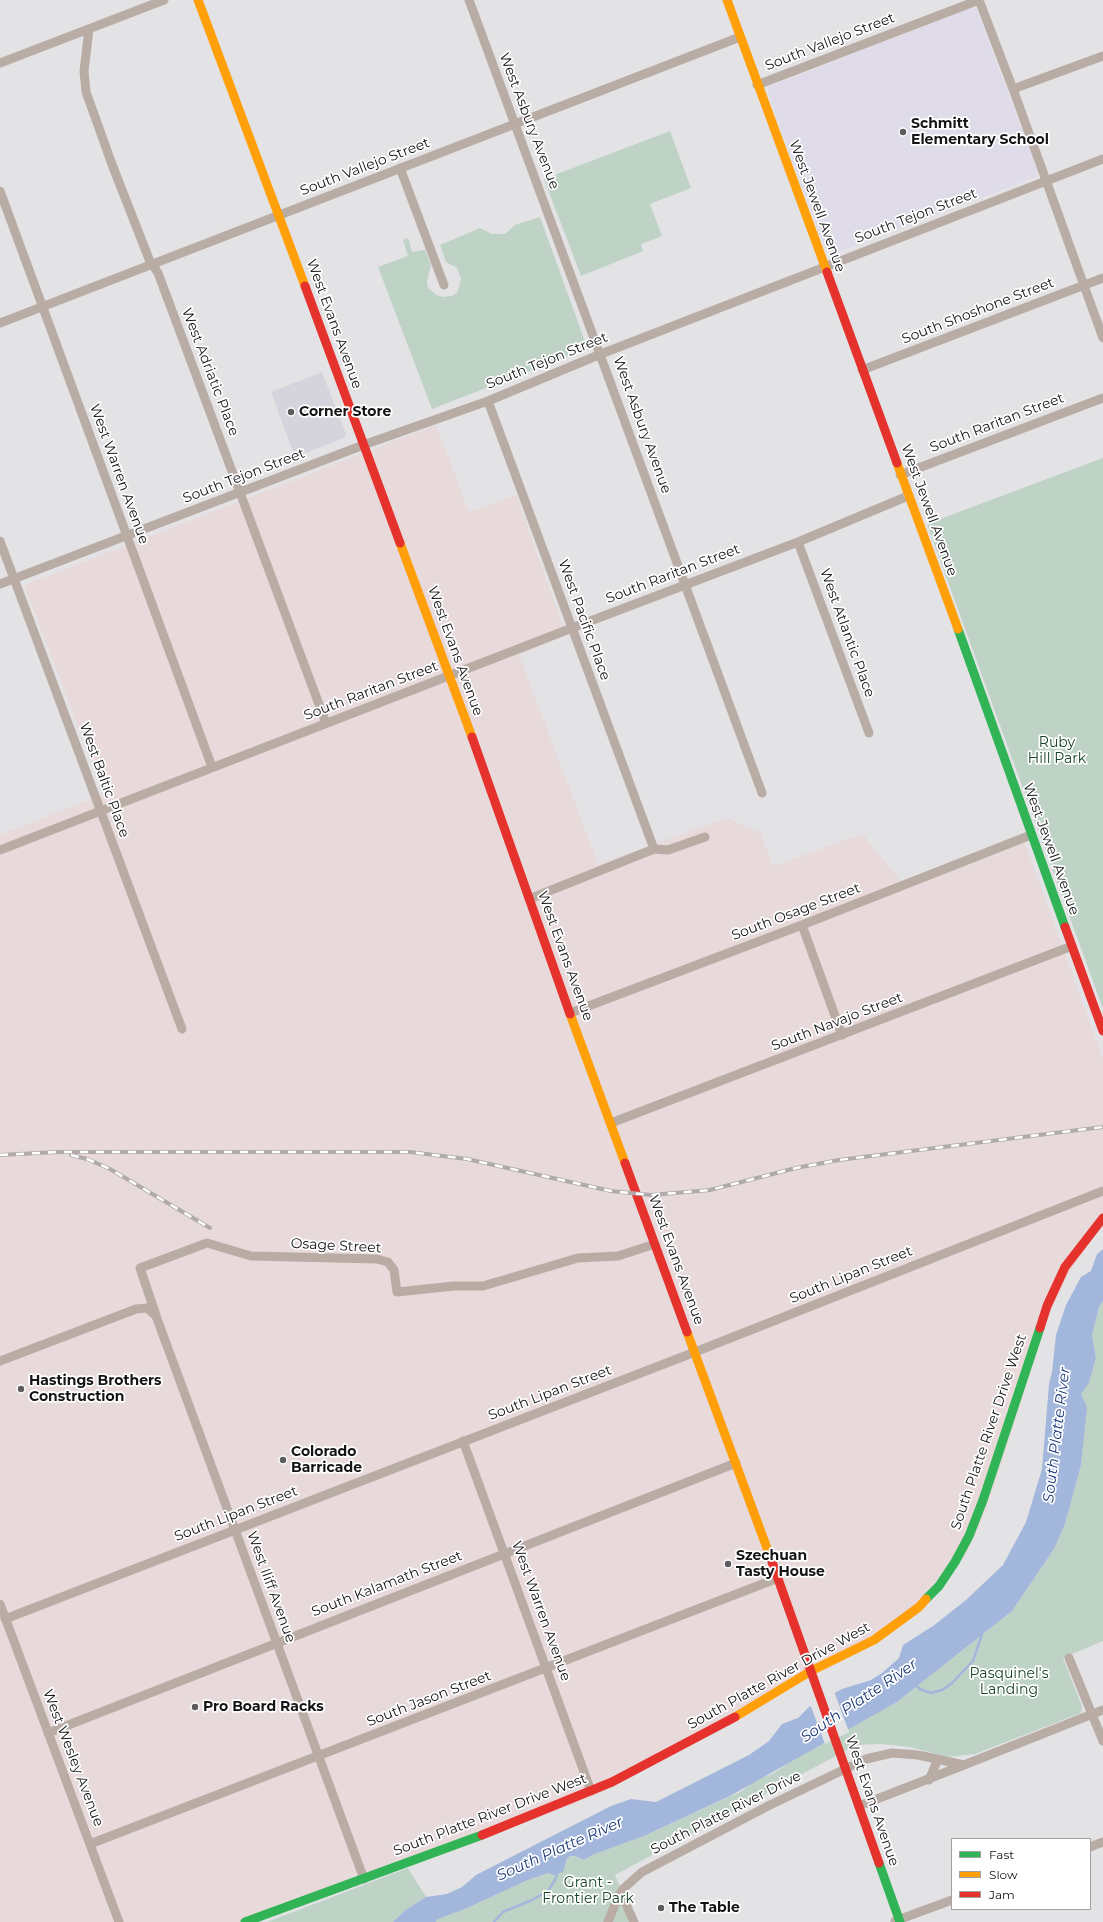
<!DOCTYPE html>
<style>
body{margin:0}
#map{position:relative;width:1103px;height:1922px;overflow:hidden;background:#e3e3e6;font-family:Montserrat,sans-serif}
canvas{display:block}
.legend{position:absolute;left:951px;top:1838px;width:140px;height:72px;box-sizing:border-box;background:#fff;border:1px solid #a1a1a2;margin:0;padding:5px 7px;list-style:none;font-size:12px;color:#141416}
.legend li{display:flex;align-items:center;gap:8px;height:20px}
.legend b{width:20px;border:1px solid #a1a1a2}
</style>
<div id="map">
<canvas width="1103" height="1922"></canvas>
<ul class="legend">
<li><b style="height:5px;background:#30b455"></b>Fast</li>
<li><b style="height:5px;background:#ff9f0a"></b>Slow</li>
<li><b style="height:5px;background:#e5322d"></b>Jam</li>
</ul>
</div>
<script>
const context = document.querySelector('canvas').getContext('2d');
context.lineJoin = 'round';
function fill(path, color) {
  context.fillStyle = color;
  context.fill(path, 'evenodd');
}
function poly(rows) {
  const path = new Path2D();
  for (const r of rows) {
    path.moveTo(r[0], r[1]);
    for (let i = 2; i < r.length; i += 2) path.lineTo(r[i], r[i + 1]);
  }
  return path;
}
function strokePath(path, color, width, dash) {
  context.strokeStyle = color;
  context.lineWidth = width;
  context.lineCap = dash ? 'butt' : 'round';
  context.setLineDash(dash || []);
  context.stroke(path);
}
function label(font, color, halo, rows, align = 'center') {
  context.font = font + ' Montserrat,sans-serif';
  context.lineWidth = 3.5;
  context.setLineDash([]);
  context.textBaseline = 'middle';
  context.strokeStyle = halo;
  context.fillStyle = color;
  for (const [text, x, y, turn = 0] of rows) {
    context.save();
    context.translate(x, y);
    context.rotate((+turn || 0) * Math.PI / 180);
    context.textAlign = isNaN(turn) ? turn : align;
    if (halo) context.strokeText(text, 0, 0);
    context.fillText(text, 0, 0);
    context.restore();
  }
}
const built = poly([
 [322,372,346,434,344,438,295,457,271,392]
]);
const industrial = poly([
 [436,425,469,512,516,495,566,635,519,655,598,864,728,818,760,833,773,866,863,834,906,888,1025,843,1103,1060,1103,1224,1070,1272,1050,1312,986,1512,965,1557,897,1628,595,1796,257,1922,0,1922,0,835,104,794,24,585]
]);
const education = poly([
 [974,7,977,10,1038,172,1035,177,836,253,832,254,826,252,768,93,768,87]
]);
const green = poly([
 [670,131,691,188,650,204,662,236,641,244,643,251,581,276,544,179],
 [540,217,587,347,584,350,432,409,378,267,408,256,403,240,408,238,412,252,425,250,431,265,427,282,428,288,437,295,443,297,451,296,457,293,461,279,457,268,446,262,440,245,480,228,492,234,505,234,515,225],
 [1103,458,1103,1009,927,524],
 [1103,1301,1103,1641,1063,1658,1082,1706,1081,1713,975,1754,948,1757,910,1747,881,1744,856,1745,615,1875,636,1922,436,1922,436,1920,467,1908,528,1880,548,1873,567,1862,567,1859,570,1856,575,1856,584,1860,592,1855,644,1836,742,1791,756,1780,774,1773,791,1761,897,1702,1012,1611,1054,1549,1065,1524,1073,1494,1081,1465,1083,1437,1081,1394,1089,1383,1096,1358,1092,1335,1099,1307],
 [408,1868,426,1897,404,1911,393,1922,267,1922]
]);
const water = poly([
 [1103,1249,1103,1301,1099,1307,1092,1335,1096,1358,1089,1383,1081,1394,1087,1407,1081,1465,1065,1524,1054,1549,1012,1611,897,1702,730,1796,644,1836,592,1855,584,1860,575,1856,570,1856,567,1859,563,1872,553,1875,548,1873,528,1880,467,1908,436,1920,436,1922,393,1922,404,1911,426,1897,447,1894,462,1887,476,1875,611,1806,631,1799,656,1802,749,1755,769,1741,782,1724,798,1718,809,1707,842,1689,871,1680,882,1673,899,1658,903,1645,933,1626,966,1600,1003,1565,1026,1522,1042,1469,1049,1384,1052,1372,1056,1335,1066,1305,1081,1277,1091,1271,1097,1254]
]);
const pier = poly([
 [834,1691,849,1732,825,1744,810,1704]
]);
const stream = poly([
 [914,1684,920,1689,931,1693,942,1690,951,1684,973,1661,983,1631],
 [494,1922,503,1912,532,1900,548,1891,555,1880,558,1871]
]);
const street = poly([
 [469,0,762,793],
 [979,0,1013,89,1103,338],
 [89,29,84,71,86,92,113,167,149,259,158,273,326,723],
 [0,63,164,0],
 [757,85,979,0],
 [1013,89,1103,56],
 [400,168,444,285],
 [0,191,212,767],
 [0,323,740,37],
 [862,370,1103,278],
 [488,401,654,849],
 [900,475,1103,398],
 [0,541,182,1029],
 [798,542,869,733],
 [0,584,366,444,488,401,601,354,1103,159],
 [0,850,572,628,798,542,908,496],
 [529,899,654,849,668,850,705,837],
 [802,925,842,1035],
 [570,1013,802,925,1031,835],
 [611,1123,1072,946],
 [156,1315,140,1268,207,1243,251,1256,377,1259,388,1262,394,1270,397,1292,454,1286,483,1286,578,1258,618,1256,655,1244],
 [0,1361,136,1309,147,1308,156,1316,364,1879],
 [463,1441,591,1791],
 [0,1604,119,1922],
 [5,1619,695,1352,1103,1191],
 [1069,1658,1103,1741],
 [48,1733,736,1463],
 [929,1780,938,1759],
 [859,1806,964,1765],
 [90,1844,778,1578],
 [1090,1847,1103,1842],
 [623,1889,625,1902,634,1922],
 [895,1921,952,1900],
 [608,1922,618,1897,623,1889,642,1872,768,1806,866,1759,892,1753,918,1755,964,1765,1103,1710]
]);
const fast = poly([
 [958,629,1065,927],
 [926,1599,939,1586,955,1562,969,1536,983,1500,1040,1328],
 [879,1863,900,1922],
 [245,1922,482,1835]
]);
const slow = poly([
 [198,0,305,286],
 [727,0,827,272],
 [897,463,958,629],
 [400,543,472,737],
 [570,1014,625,1163],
 [687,1332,771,1559],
 [735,1717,811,1671,874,1640,919,1607,926,1599]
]);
const jam = poly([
 [827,272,897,463],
 [305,286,400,543],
 [472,737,570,1014],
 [1065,927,1103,1031],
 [625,1163,687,1332],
 [1040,1328,1047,1306,1065,1267,1103,1218],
 [771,1559,879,1863],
 [482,1835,612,1782,735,1717]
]);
const rail = poly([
 [0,1155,57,1152,410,1152,467,1159,611,1191,651,1195,710,1190,796,1168,839,1160,1103,1127],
 [71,1155,87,1159,110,1169,210,1228]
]);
const markers = [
 [903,132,4,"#5c5c5f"],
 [291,412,4,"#5c5c5f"],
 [21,1389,4,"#5c5c5f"],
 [283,1460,4,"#5c5c5f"],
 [728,1564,4,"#5c5c5f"],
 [195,1707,4,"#5c5c5f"],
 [661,1908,4,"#5c5c5f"]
];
const streetNames = [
 ["South Vallejo Street",830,42,-21],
 ["West Asbury Avenue",529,121,69],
 ["South Vallejo Street",365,167,-21],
 ["West Jewell Avenue",817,206,70],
 ["South Tejon Street",916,216,-21],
 ["South Shoshone Street",978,311,-21],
 ["West Evans Avenue",334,324,70],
 ["South Tejon Street",547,361,-22],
 ["West Adriatic Place",210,372,69],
 ["South Raritan Street",997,423,-21],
 ["West Asbury Avenue",642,425,70],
 ["West Warren Avenue",119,474,70],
 ["South Tejon Street",244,476,-21],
 ["West Jewell Avenue",929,510,70],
 ["South Raritan Street",673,574,-21],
 ["West Pacific Place",584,620,70],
 ["West Atlantic Place",847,633,70],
 ["West Evans Avenue",455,651,70],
 ["South Raritan Street",371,691,-21],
 ["West Baltic Place",104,780,70],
 ["West Jewell Avenue",1051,849,70],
 ["South Osage Street",796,912,-21],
 ["West Evans Avenue",565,956,70],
 ["South Navajo Street",837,1022,-21],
 ["Osage Street",336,1246,3],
 ["West Evans Avenue",676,1260,70],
 ["South Lipan Street",851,1275,-22],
 ["South Lipan Street",550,1393,-21],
 ["South Platte River Drive West",989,1432,-71],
 ["South Lipan Street",236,1514,-21],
 ["South Kalamath Street",387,1584,-21],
 ["West Iliff Avenue",271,1587,70],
 ["West Warren Avenue",541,1611,70],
 ["South Platte River Drive West",779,1676,-29],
 ["South Jason Street",429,1699,-21],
 ["West Wesley Avenue",73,1758,69],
 ["West Evans Avenue",872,1801,71],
 ["South Platte River Drive",726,1813,-27],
 ["South Platte River Drive West",490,1815,-21]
];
const poiNames = [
 ["Schmitt",911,124],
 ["Elementary School",911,140],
 ["Corner Store",299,412],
 ["Hastings Brothers",29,1381],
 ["Construction",29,1397],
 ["Colorado",291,1452],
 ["Barricade",291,1468],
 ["Szechuan",736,1556],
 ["Tasty House",736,1572],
 ["Pro Board Racks",203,1707],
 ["The Table",669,1908]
];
const parkNames = [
 ["Ruby",1057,743],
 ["Hill Park",1057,759],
 ["Pasquinel's",1009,1674],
 ["Landing",1009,1690],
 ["Grant -",588,1883],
 ["Frontier Park",588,1899]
];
const waterNames = [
 ["South Platte River",1057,1435,-83],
 ["South Platte River",859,1701,-34],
 ["South Platte River",560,1849,-24]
];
fill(built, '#d5d4dd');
fill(industrial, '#e8d9da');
fill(education, '#dfdbe8');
fill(green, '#bfd2c6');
fill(water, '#a3b6dc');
fill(pier, '#e3e3e6');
strokePath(stream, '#a3b6dc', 2.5);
strokePath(street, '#b9aca5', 9);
strokePath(fast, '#30b455', 9);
strokePath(slow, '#ff9f0a', 9);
strokePath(jam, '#e5322d', 9);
strokePath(rail, '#b0aaaa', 4);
strokePath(rail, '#fff', 2.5, [8]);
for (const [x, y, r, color] of markers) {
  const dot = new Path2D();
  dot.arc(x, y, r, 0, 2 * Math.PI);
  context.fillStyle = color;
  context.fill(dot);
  strokePath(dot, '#fff', 1.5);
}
label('14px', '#141416', '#fff', streetNames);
label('bold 14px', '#141416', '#fff', poiNames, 'left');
label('14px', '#174429', '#fff', parkNames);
label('italic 15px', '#1b3978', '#fff', waterNames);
</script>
